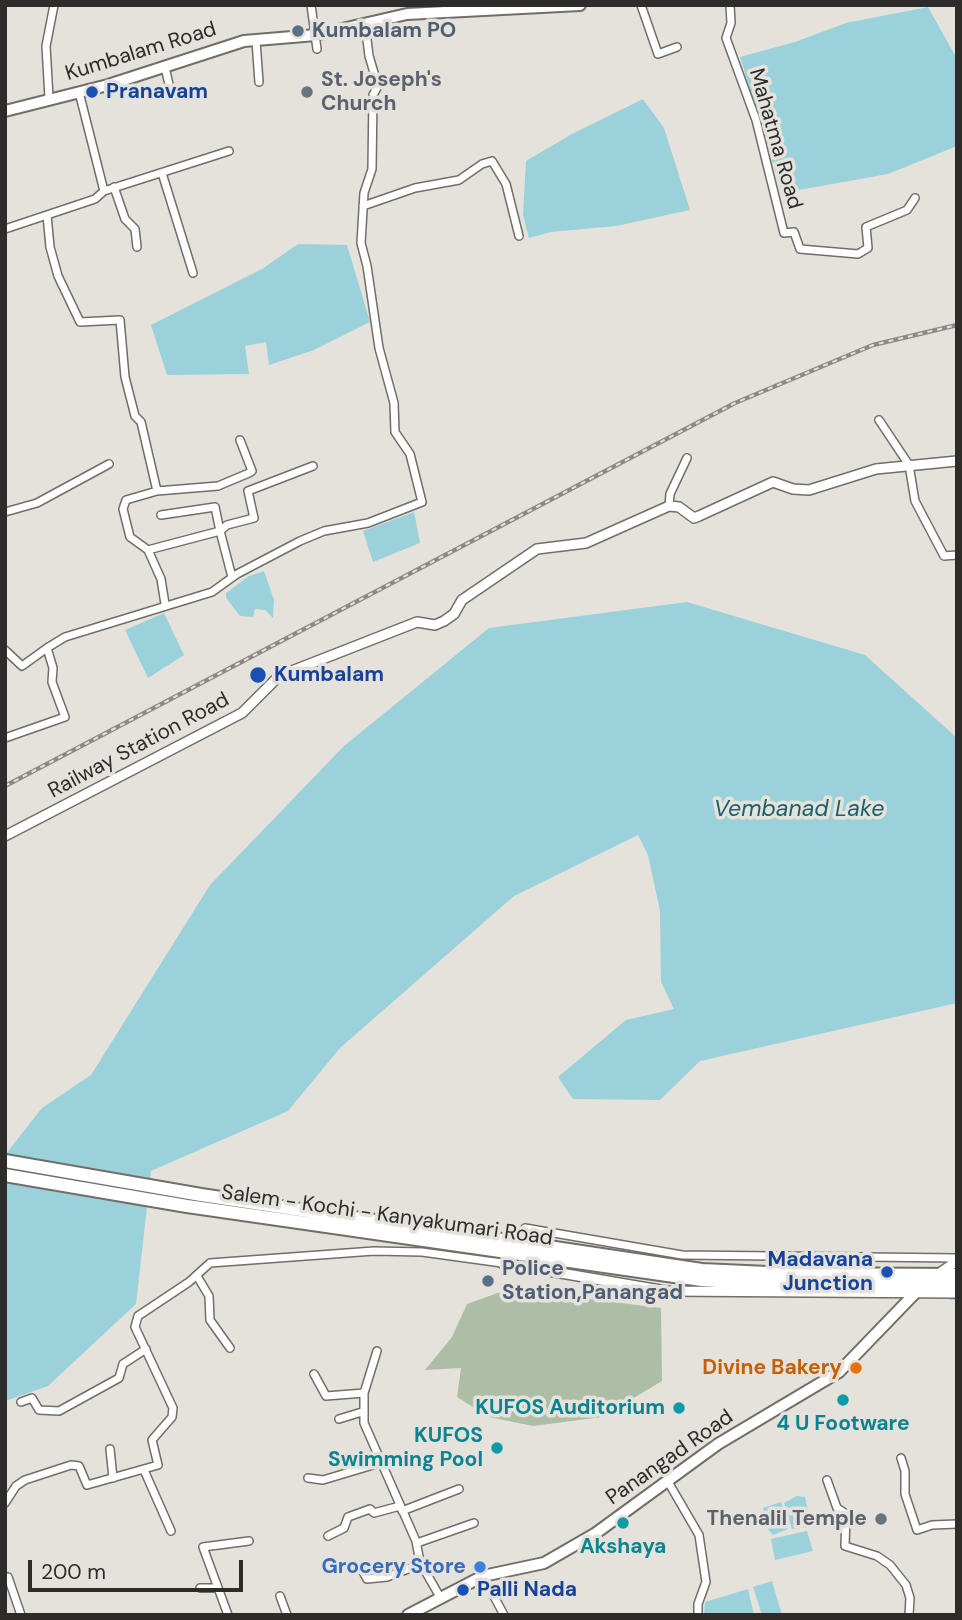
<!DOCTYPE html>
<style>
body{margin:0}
#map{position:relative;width:962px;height:1620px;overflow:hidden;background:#e5e2dc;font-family:"DM Sans",sans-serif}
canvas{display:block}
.frame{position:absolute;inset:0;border:7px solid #2e2c2a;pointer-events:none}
.scale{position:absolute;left:28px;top:1560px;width:215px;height:32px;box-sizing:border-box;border:4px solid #2e2c2a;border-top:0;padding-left:9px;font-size:21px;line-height:24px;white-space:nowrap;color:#2e2c2a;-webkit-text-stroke:5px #e5e2dc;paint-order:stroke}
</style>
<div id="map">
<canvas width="962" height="1620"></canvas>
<div class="frame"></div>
<div class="scale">200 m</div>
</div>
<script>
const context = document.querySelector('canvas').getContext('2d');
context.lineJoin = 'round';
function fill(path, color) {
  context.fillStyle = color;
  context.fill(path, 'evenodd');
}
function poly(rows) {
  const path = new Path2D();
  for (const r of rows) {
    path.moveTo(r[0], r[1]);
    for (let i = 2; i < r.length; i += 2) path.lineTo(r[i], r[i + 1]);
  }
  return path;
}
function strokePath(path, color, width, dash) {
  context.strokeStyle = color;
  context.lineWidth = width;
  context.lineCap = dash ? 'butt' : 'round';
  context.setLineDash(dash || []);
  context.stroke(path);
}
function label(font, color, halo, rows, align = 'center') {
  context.font = font + ' "DM Sans",sans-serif';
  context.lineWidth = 7;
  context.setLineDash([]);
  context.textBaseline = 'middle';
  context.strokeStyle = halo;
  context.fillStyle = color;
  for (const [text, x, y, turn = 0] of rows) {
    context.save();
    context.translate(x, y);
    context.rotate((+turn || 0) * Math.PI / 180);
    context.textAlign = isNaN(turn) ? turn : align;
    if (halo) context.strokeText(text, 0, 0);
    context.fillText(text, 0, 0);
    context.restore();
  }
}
const green = poly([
 [509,1289,661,1308,662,1381,602,1417,533,1426,489,1417,457,1397,461,1368,425,1370,452,1337,467,1304]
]);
const water = poly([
 [928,7,957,59,957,146,888,174,782,193,740,57,795,42,846,23],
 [643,99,664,128,690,210,616,226,551,232,529,238,523,215,526,161,572,134],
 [298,244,347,245,370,322,314,350,269,365,266,342,245,346,249,374,167,375,151,325,262,269],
 [414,512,420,543,373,562,363,531],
 [264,571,274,600,273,618,265,610,255,609,253,617,240,616,226,598,226,593,249,576],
 [687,602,865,655,957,738,957,1003,700,1061,660,1100,573,1099,558,1077,626,1020,674,1009,661,982,660,911,648,855,638,835,514,896,340,1048,288,1111,151,1171,136,1304,48,1386,5,1401,5,1155,42,1108,91,1075,210,885,344,746,489,628],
 [164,613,184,655,148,678,125,630],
 [797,1496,805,1497,811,1524,808,1527,792,1529,784,1503],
 [781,1502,788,1529,773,1535,767,1528,763,1508],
 [807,1531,813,1551,775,1560,771,1539],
 [772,1581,782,1615,762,1615,753,1587],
 [748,1589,754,1615,704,1615,705,1602]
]);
const stream = poly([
 [950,1299,957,1299]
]);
const minor = poly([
 [311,5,317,49],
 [641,5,658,54,677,47],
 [730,5,731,23,726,38,756,120,784,233,794,232,800,249,858,254,868,248,866,227,907,210,915,198],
 [256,41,259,82],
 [165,67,171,93],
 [79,92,104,191,95,199,47,215,50,247,58,276,80,322,120,320,125,377,135,416,141,422,157,491,126,500,123,509,130,537,148,550,161,579,165,604],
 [49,98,46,46,54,5],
 [162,173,193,273],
 [114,187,125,219,135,229,137,247],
 [104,191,229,151],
 [363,206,415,188,459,180,482,164,492,161,506,184,519,236],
 [5,229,47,215],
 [879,420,909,465,915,501,944,556,957,555],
 [157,491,218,486,249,473,252,471,240,440],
 [669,506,670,494,687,458],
 [5,512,37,503,109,464],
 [148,550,220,531,215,507,161,515],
 [232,577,220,531,227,525,254,518,248,491,313,466],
 [5,650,22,666,47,648],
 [5,738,65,717,52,682,53,668,47,648,65,637,212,592,237,574,300,541,324,531,368,523,422,502,410,454,395,432,394,403,379,348,367,266,361,243,364,193,372,169,373,95,378,86,369,56,365,23],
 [525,1228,682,1255,957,1258],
 [197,1276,209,1296,210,1320,230,1348],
 [377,1351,364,1393,364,1423,416,1541,420,1562,440,1597],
 [314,1374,326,1396,364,1393],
 [21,1402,32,1398,39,1410,59,1411,119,1378,123,1364,146,1349],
 [339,1419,362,1412],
 [110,1449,113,1478],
 [901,1458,905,1471,905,1494,917,1530,932,1525,957,1524],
 [144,1470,171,1531],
 [308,1478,323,1480,383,1462],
 [667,1480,699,1535,706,1582,698,1604,698,1615],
 [827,1480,837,1508,846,1514,845,1546,877,1556,890,1565,906,1585,910,1598,909,1615],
 [5,1503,16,1486,25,1480,71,1465,79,1466,87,1485,158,1465,152,1440,172,1417,173,1408,135,1327,138,1316,189,1282,210,1263,374,1251,422,1252,502,1263],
 [402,1511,459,1489],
 [328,1536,344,1528,348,1517,370,1509,374,1513,400,1506],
 [417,1543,474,1523],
 [361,1568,367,1579,387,1577,421,1564],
 [483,1576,504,1615],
 [5,1578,8,1577,21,1615],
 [200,1588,218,1588],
 [280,1596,287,1615],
 [228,1615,203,1547,249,1541]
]);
const tertiary = poly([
 [5,836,242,713,279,676,417,622,435,625,444,621,454,614,462,600,537,549,586,543,669,506,679,507,694,518,699,516,773,482,793,489,809,490,876,469,957,461],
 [502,1263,666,1291,957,1293],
 [937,1275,957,1261]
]);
const secondary = poly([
 [5,111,108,85,244,41,316,35,407,14,580,5],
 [408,1615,483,1576,544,1563,596,1533,718,1444,839,1372,923,1285]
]);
const trunk = poly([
 [5,1161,201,1195,702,1270,790,1274,957,1275],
 [5,1175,187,1206,702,1280,764,1284,957,1285]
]);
const rail = poly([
 [5,786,735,403,873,345,957,325]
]);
const markers = [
 [298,31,7,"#5c6f8a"],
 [92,92,7,"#1a4fb4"],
 [307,92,7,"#6b7280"],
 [258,675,9,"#1a4fb4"],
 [887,1272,7,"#1a4fb4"],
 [488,1281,7,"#5c6f8a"],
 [856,1368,7,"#e8710a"],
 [843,1400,7,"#0f9aa8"],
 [679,1408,7,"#0f9aa8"],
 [497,1448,7,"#0f9aa8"],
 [881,1519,7,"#6b7280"],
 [623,1523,7,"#0f9aa8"],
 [480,1567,7,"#3f7fe0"],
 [463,1590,7,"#1a4fb4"]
];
const serviceNames = [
 ["Kumbalam PO",312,31],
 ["Police",502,1269],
 ["Station,Panangad",502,1293]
];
const streetNames = [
 ["Kumbalam Road",141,52,-17],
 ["Mahatma Road",775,139,74],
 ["Railway Station Road",139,746,-28],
 ["Salem - Kochi - Kanyakumari Road",387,1216,8],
 ["Panangad Road",670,1458,-35]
];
const worshipNames = [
 ["St. Joseph's",321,80],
 ["Church",321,104],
 ["Thenalil Temple",867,1519,"right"]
];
const transitNames = [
 ["Pranavam",106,92],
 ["Kumbalam",274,675],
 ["Madavana",873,1260,"right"],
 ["Junction",873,1284,"right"],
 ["Palli Nada",477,1590]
];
const foodNames = [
 ["Divine Bakery",842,1368]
];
const cultureNames = [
 ["KUFOS Auditorium",665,1408],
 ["4 U Footware",843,1424,"center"],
 ["KUFOS",483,1436],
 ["Swimming Pool",483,1460],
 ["Akshaya",623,1547,"center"]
];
const shopNames = [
 ["Grocery Store",466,1567]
];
const waterNames = [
 ["Vembanad Lake",799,810]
];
fill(green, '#adbda6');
fill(water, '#9ad1da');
strokePath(stream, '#9ad1da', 2);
strokePath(minor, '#716e68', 10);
strokePath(tertiary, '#716e68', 12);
strokePath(secondary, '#716e68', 14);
strokePath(trunk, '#716e68', 16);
strokePath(minor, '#fff', 7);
strokePath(tertiary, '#fff', 9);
strokePath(secondary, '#fff', 10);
strokePath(trunk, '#fff', 12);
strokePath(rail, '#8d8a86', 4.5);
strokePath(rail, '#e5e2dc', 2, [5]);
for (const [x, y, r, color] of markers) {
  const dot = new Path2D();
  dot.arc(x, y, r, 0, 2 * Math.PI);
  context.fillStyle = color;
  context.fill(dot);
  strokePath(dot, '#e5e2dc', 2.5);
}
label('bold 21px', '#4e5e75', '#e5e2dc', serviceNames, 'left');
label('21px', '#2e2c2a', '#e5e2dc', streetNames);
label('bold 21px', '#5b616d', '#e5e2dc', worshipNames, 'left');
label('bold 21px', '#164399', '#e5e2dc', transitNames, 'left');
label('bold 21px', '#c56008', '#e5e2dc', foodNames, 'right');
label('bold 21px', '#0d838f', '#e5e2dc', cultureNames, 'right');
label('bold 21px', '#366cbe', '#e5e2dc', shopNames, 'right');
label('italic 23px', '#19626c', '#e5e2dc', waterNames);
</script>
